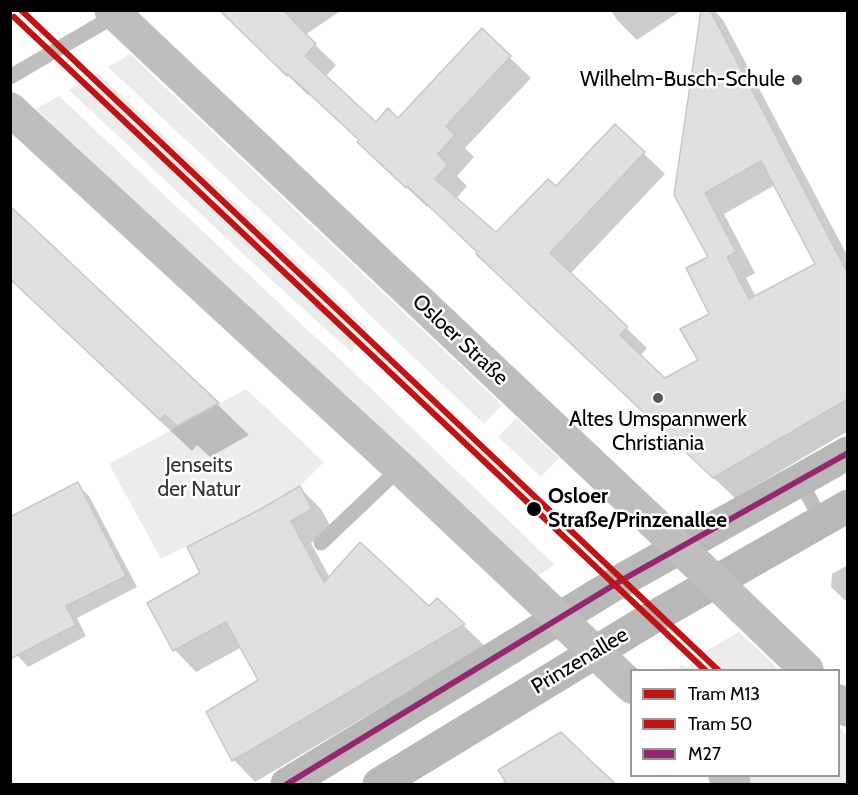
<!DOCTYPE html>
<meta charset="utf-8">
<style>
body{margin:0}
#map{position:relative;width:858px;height:795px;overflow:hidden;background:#fff;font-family:Cabin,sans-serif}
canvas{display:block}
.frame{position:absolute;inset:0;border:12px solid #000;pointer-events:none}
.legend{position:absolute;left:630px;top:669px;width:210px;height:108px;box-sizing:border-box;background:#fff;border:2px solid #999;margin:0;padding:8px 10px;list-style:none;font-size:18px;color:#000}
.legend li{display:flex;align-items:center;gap:12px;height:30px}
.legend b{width:30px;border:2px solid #999}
</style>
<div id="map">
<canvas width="858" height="795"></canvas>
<div class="frame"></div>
<ul class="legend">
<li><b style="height:8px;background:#be1414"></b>Tram M13</li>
<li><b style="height:8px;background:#be1414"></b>Tram 50</li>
<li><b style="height:8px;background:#95276e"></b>M27</li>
</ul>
</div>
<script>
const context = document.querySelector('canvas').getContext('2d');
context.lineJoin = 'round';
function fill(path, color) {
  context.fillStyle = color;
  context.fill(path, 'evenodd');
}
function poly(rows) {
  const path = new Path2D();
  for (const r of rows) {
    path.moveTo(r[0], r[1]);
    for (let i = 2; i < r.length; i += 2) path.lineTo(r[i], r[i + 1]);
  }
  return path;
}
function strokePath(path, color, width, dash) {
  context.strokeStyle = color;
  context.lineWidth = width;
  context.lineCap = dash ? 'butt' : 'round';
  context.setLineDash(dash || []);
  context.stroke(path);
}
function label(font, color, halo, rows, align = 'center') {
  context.font = font + ' Cabin,sans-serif';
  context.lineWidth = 5;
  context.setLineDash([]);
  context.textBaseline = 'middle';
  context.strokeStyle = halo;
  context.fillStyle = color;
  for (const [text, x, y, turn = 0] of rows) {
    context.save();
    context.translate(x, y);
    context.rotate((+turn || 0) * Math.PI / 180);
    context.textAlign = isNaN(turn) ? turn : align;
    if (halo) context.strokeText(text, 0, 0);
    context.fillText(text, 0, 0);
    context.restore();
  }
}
const green = poly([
 [130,54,502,405,484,424,368,314,350,294,108,67],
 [98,73,370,331,363,339,569,534,563,541,357,345,351,352,256,266,69,90],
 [59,96,312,334,342,361,555,565,535,577,36,109],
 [246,389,324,462,300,486,230,525,161,559,109,464],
 [516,418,559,458,541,477,498,437],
 [739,632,780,670,673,670,683,665,686,668,699,657,705,663,712,657,706,651],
 [839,726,847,735,847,784,751,784,742,776,838,776]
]);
const shadow = poly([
 [237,10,342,10,305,35,336,65,325,77,376,124,398,120,482,31,531,78,465,148,474,157,457,176,467,186,456,199,496,235,557,188,615,126,665,174,570,274,647,348,640,356,664,380,700,361,711,315,710,257,676,194,703,10,714,10,723,20,848,257,848,431,735,498,498,274,479,253,428,205,427,207,380,162,361,141,310,94,308,95,250,39],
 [775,185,817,265,756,297,746,278,755,273,724,214],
 [611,10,682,10,637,40,617,20],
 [10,209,218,405,249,435,210,457,197,445,192,451,10,279],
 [77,484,89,496,137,587,77,618,86,636,28,667,17,655],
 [300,488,321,509,333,531,311,543,330,578,429,608,437,600,485,646,255,782,234,760,208,712,261,681,242,647,196,672,175,650,149,603,202,574,257,512],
 [848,565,848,603,831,587,832,574],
 [561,734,614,784,499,784,506,781]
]);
const building = poly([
 [219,10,283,10,316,44,305,56,376,122,388,108,398,118,482,28,511,56,446,126,455,135,438,154,448,165,435,179,496,232,548,179,556,186,615,124,645,152,550,253,628,327,620,335,665,378,698,360,680,329,709,314,686,268,708,257,674,195,701,10,710,10,848,274,848,399,713,478,476,254,477,252,434,211,407,186,406,188,357,142,359,140,288,74,287,76,219,10],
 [761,161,815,264,749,299,727,257,736,252,705,193,761,161],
 [10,206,54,247,219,403,177,426,165,415,160,420,10,279,10,206],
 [78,482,126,576,66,606,76,625,10,659,10,517,78,482],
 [300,486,312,509,291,521,324,582,360,542,429,606,437,598,465,624,232,761,206,712,258,680,226,622,173,651,147,603,200,573,187,547,257,511,300,486],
 [561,732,592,762,616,784,507,784,498,770,561,732]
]);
const service = poly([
 [10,77,116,15],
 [800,480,821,520],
 [321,543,400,468]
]);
const secondary = poly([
 [287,784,622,580,848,453],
 [379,784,645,622,848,506]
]);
const primary = poly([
 [111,10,652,521,807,670],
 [10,109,400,468,632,687],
 [838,701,848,710],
 [725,776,734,784]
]);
const bus1 = poly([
 [287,784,622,580,848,453]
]);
const tram1 = poly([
 [21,10,718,670]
]);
const tram2 = poly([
 [14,17,705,670]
]);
const markers = [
 [797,80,6,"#595959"],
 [658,398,6,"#595959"],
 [534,509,8,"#000"]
];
const poiNames = [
 ["Wilhelm-Busch-Schule",785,80],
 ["Altes Umspannwerk",658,420,"center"],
 ["Christiania",658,444,"center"]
];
const streetNames = [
 ["Osloer Straße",460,340,43],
 ["Prinzenallee",580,661,-31]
];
const parkNames = [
 ["Jenseits",199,466],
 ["der Natur",199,490]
];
const stopNames = [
 ["Osloer",548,497],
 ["Straße/Prinzenallee",548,521]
];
fill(green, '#ececec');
fill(shadow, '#0003');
fill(building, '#dfdfdf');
strokePath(building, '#c7c7c7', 1.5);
strokePath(primary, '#dbdbdb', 34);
strokePath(service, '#bebebe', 15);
strokePath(secondary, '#b8b8b8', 33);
strokePath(primary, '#bebebe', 33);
strokePath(bus1, '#95276e', 6);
strokePath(tram1, '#be1414', 6);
strokePath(tram2, '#be1414', 6);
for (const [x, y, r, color] of markers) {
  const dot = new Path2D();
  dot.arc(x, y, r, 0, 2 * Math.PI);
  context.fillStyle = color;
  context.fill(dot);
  strokePath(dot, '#fff', 2);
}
label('21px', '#000', '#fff', poiNames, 'right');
label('21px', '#000', '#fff', streetNames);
label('21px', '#333', '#fff', parkNames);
label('bold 21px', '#000', '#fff', stopNames, 'left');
</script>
